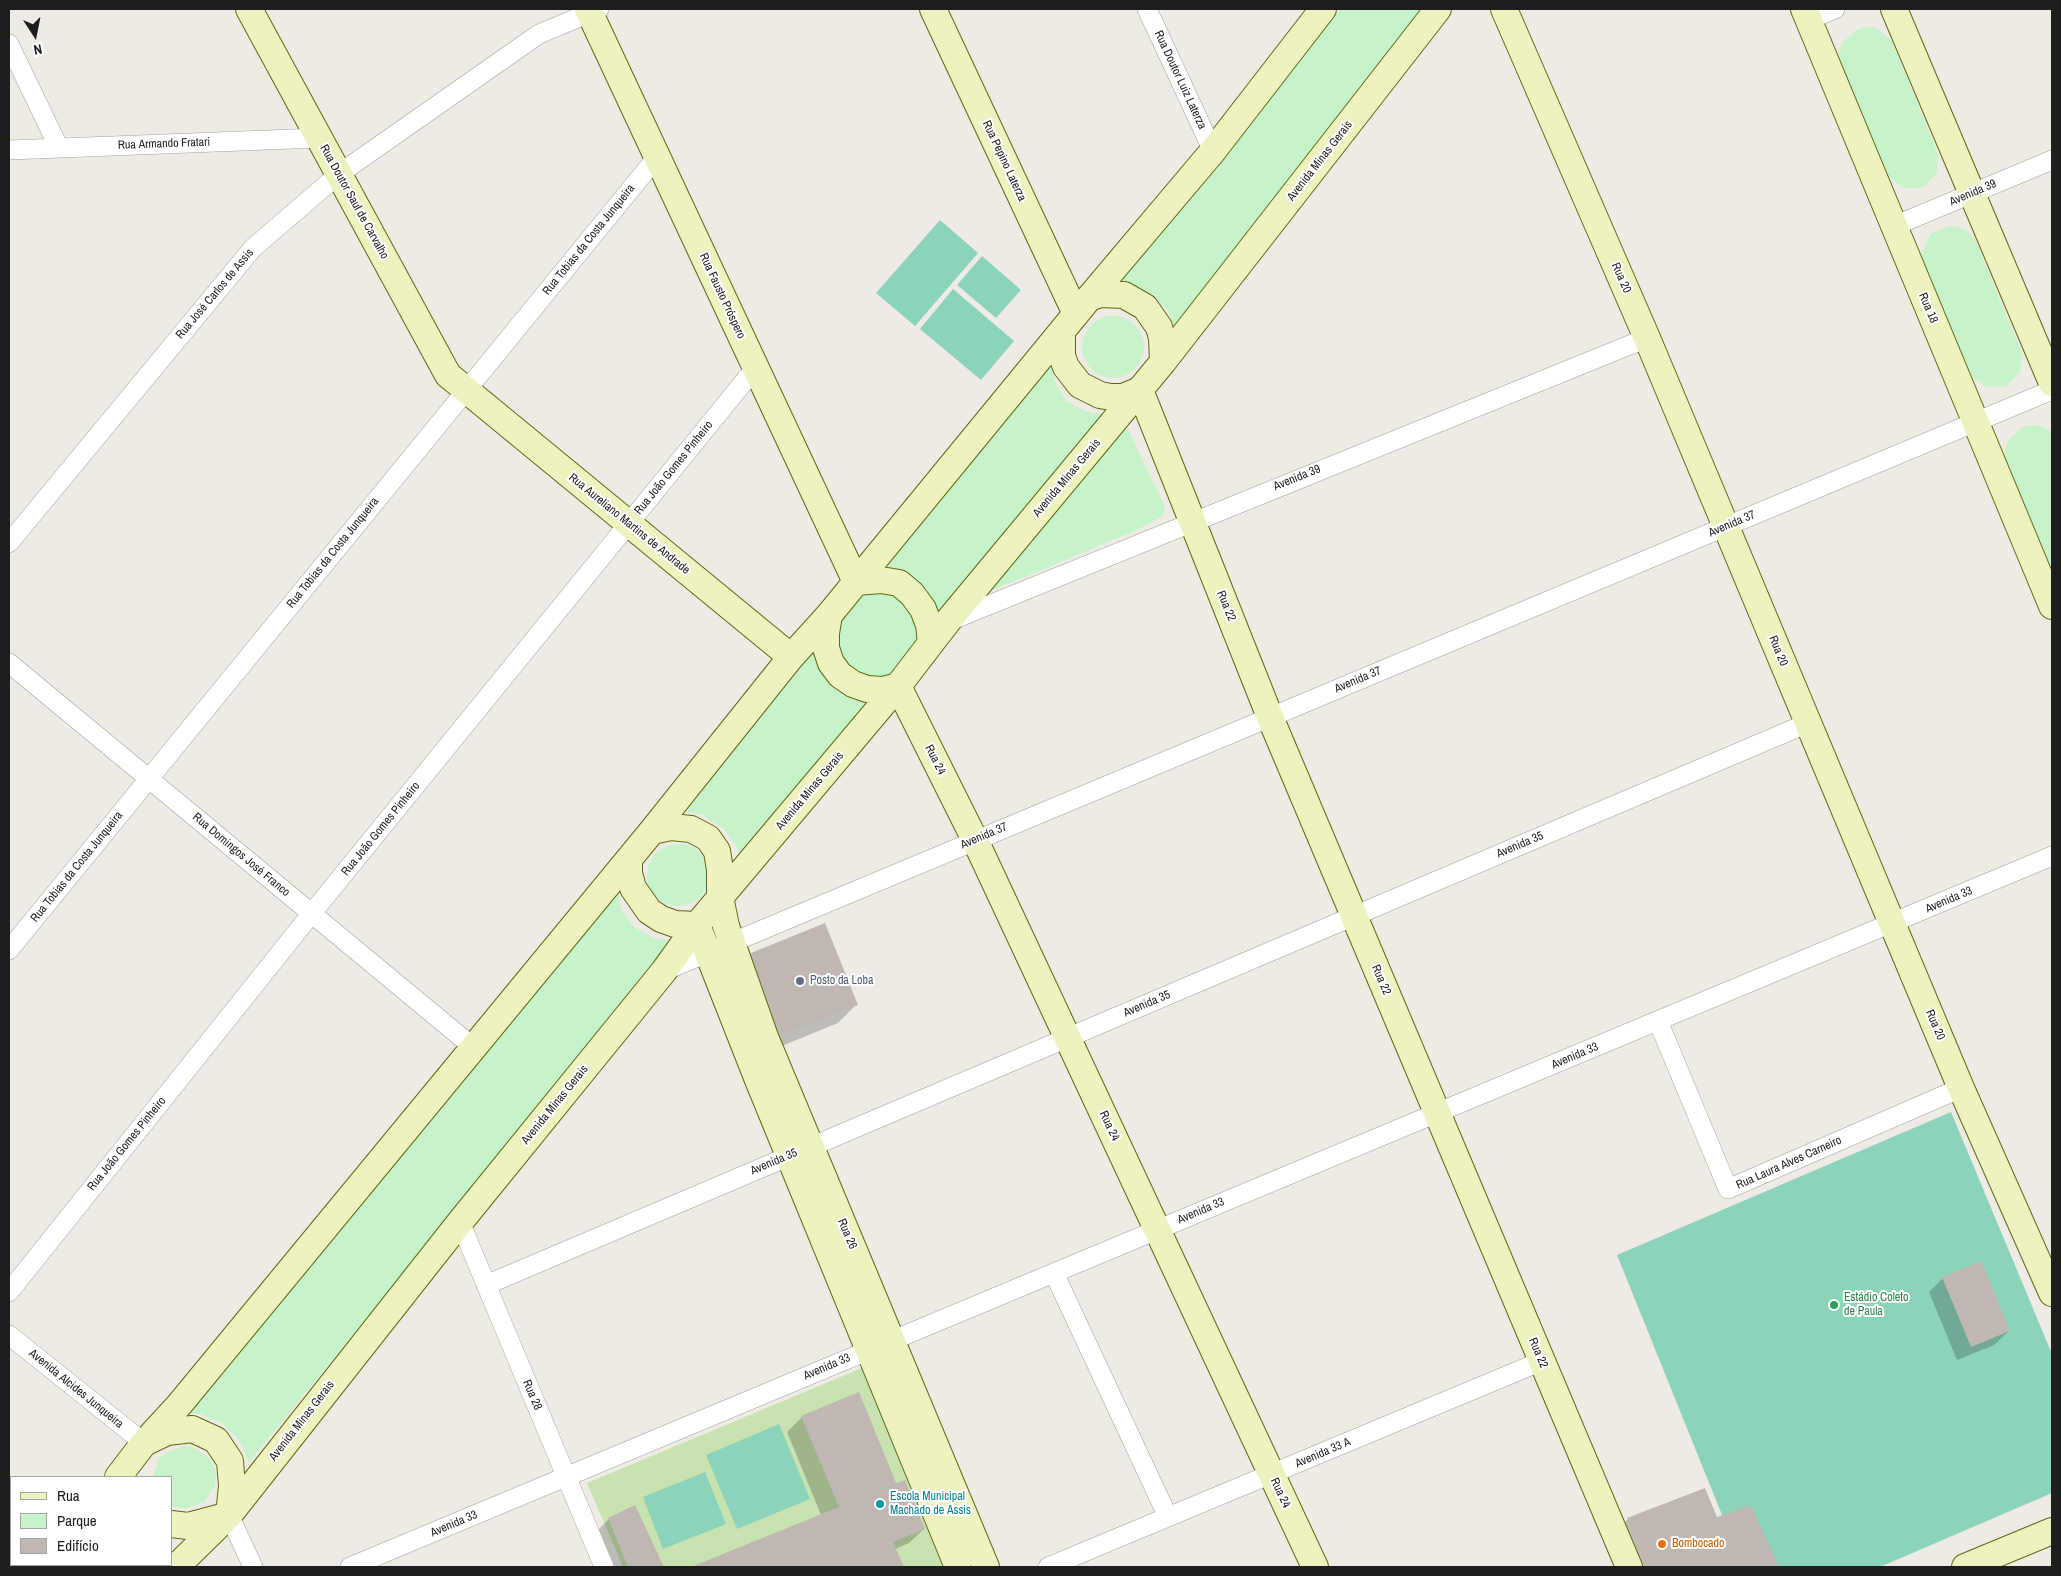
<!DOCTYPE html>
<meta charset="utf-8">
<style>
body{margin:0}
#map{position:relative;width:2061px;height:1576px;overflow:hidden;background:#eeebe5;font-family:"Archivo Narrow",sans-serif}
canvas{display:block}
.frame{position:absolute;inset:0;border:10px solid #1e1e1e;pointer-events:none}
.legend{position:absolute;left:10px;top:1476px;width:162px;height:90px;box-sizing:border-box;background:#fff;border:1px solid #a5a5a5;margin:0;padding:6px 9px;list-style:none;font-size:15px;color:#1e1e1e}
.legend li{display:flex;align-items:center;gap:10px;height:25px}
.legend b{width:25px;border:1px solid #a5a5a5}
.north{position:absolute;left:10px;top:10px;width:50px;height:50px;-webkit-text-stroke:4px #fff;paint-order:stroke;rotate:169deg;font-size:14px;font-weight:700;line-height:20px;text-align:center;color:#1e1e1e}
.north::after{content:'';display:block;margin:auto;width:18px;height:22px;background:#1e1e1e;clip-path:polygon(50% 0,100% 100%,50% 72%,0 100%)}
</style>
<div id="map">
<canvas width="2061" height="1576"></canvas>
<div class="frame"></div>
<ul class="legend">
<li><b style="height:6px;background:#eef2bf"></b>Rua</li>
<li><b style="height:14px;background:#c7f3cb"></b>Parque</li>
<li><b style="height:14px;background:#beb7b2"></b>Edifício</li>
</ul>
<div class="north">N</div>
</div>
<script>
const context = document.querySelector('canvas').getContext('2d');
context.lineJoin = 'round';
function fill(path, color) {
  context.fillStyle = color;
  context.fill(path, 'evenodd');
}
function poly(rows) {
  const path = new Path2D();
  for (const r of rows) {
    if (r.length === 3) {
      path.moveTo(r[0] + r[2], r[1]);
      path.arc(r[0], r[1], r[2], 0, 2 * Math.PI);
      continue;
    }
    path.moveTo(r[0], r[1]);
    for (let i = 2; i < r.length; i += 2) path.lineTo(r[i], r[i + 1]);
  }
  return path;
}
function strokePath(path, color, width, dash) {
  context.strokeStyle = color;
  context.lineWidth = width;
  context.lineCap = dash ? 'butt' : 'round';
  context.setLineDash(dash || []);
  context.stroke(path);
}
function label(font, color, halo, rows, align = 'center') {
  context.font = font + ' "Archivo Narrow",sans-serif';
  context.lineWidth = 4;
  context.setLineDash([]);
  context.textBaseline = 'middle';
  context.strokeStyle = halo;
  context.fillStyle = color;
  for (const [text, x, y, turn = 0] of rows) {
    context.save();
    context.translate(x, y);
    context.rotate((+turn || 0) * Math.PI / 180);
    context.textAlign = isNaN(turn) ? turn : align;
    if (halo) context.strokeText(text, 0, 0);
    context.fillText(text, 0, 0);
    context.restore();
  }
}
const grass = poly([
 [862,1368,945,1567,623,1567,587,1483]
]);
const park = poly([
 [1341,9,1442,9,1177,332,1167,310,1150,293,1128,283,1116,282],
 [1866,27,1876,28,1892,41,1938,154,1937,173,1923,187,1914,189,1904,188,1889,177,1840,64,1839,54,1841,44,1856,30],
 [1949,226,1959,227,1968,232,1975,240,2022,353,2020,372,2006,386,1987,387,1972,376,1923,263,1922,253,1931,234],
 [1113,347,31],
 [1051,361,1055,382,1067,401,1086,412,1108,414,938,621,877,572],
 [2032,425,2042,426,2052,432,2052,568,2006,461,2005,451,2008,441,2022,427],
 [1128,429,1165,507,1163,516,1137,530,991,591,1122,430],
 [875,590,906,596,921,631,917,645,896,671,882,678,866,678,843,666,834,625,859,595],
 [820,642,877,695,741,860,737,848,724,829,703,815,680,811],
 [678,875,31],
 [618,888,621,909,634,927,653,938,674,941,249,1462,239,1440,222,1423,200,1414,188,1413],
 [183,1446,193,1447,209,1458,214,1467,216,1476,215,1486,204,1502,185,1509,171,1506,171,1477,153,1477,158,1460,165,1453],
 [63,1565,164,1565,162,1567,61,1567]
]);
const pitch = poly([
 [940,220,978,253,915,326,876,293],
 [982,256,1021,290,996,318,957,285],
 [953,289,1014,341,981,380,920,329],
 [1951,1112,2052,1354,2052,1493,1880,1567,1743,1567,1617,1255],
 [779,1424,810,1499,737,1529,706,1455],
 [705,1472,726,1524,663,1549,643,1497]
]);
const shadow = poly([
 [752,954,857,1004,838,1023,762,1054,733,973],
 [1943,1278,2009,1331,1994,1345,1957,1360,1929,1292],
 [802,1417,896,1485,924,1529,909,1543,895,1549,903,1567,693,1567,821,1515,787,1432],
 [1750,1506,1777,1567,1621,1567,1610,1537,1628,1519,1716,1519],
 [635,1507,663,1567,608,1567,594,1534,609,1519]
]);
const building = poly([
 [825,923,858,1005,781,1036,751,953],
 [1981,1261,2010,1331,1971,1347,1942,1277],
 [859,1392,896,1483,905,1480,925,1529,893,1542,904,1567,691,1567,839,1507,801,1416],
 [1705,1488,1717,1517,1751,1505,1779,1567,1646,1567,1627,1518],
 [635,1505,664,1567,628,1567,608,1518]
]);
const street = poly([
 [1147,9,1213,151],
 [1808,20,1835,9],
 [9,44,59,148],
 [9,150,319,138],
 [1894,226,2052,160],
 [9,543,253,248,339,174,539,34,599,9],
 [952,620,1647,338],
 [9,663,473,1047],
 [9,950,657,157],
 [664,971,2052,390],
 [1658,1021,1728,1189,1961,1088],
 [460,1222,604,1567],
 [1054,1273,1168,1517],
 [486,1285,1808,723],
 [9,1292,312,913,756,367],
 [9,1335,144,1443],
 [229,1515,253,1567],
 [350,1567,2052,856],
 [1048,1567,1542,1361]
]);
const secondary = poly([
 [249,9,448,375,791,657],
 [588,9,856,582],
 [933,9,1076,314],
 [1504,9,1647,338,1961,1088,2052,1293],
 [1804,9,2052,606],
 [1894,9,2052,383],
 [1089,298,1101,294,1124,295,1145,307,1159,327,1162,338,1163,362],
 [1062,331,1062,356,1066,367,1080,385,1100,395,1111,397,1123,397,1140,390,1270,717,1629,1567],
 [856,582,881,580,899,583,912,594,923,609,929,625,931,643],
 [829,615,826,633,826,648,831,663,840,675,853,684,867,689,883,690,898,686,975,840,1315,1567],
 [652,831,671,827,691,829,708,838,717,851,720,870,720,897,726,926,765,1037,986,1567],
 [629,859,629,873,633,888,649,911,661,919,675,924,697,925,758,1080,958,1567],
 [146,1442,167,1432,192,1429,216,1440,230,1461,232,1486,229,1515,188,1526,171,1524],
 [118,1477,144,1443,179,1405,652,831,791,657,829,615,1089,298,1213,151,1323,9],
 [46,1567,48,1565],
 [176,1567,229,1515,460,1222,664,971,697,925,898,686,948,621,1163,362,1438,9],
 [1965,1567,2052,1531]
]);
const markers = [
 [800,981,5,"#5c6f8a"],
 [1834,1305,5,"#2e9e5b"],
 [880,1504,5,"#0f9aa8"],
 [1662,1544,5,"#e8710a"]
];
const streetNames = [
 ["Rua Doutor Luiz Laterza",1180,80,65],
 ["Rua Armando Fratari",164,144,-2],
 ["Rua Pepino Laterza",1004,161,65],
 ["Avenida Minas Gerais",1320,161,-52],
 ["Avenida 39",1973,193,-23],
 ["Rua Doutor Saul de Carvalho",354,202,61],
 ["Rua Tobias da Costa Junqueira",589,240,-51],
 ["Rua 20",1621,278,66],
 ["Rua José Carlos de Assis",215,294,-50],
 ["Rua Fausto Próspero",722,296,65],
 ["Rua 18",1928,308,67],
 ["Rua João Gomes Pinheiro",674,468,-51],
 ["Avenida Minas Gerais",1067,478,-50],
 ["Avenida 39",1297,478,-22],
 ["Rua Aureliano Martins de Andrade",629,524,39],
 ["Avenida 37",1732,524,-23],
 ["Rua Tobias da Costa Junqueira",333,553,-51],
 ["Rua 22",1226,606,68],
 ["Rua 20",1778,651,68],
 ["Avenida 37",1358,680,-23],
 ["Rua 24",935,760,63],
 ["Avenida Minas Gerais",810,791,-50],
 ["Rua João Gomes Pinheiro",381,829,-51],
 ["Avenida 37",984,836,-23],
 ["Avenida 35",1520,845,-23],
 ["Rua Domingos José Franco",241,855,40],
 ["Rua Tobias da Costa Junqueira",77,867,-51],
 ["Avenida 33",1949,900,-23],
 ["Rua 22",1381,980,67],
 ["Avenida 35",1147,1004,-23],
 ["Rua 20",1935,1025,67],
 ["Avenida 33",1575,1056,-23],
 ["Avenida Minas Gerais",555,1105,-51],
 ["Rua 24",1109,1126,65],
 ["Rua João Gomes Pinheiro",127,1144,-51],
 ["Avenida 35",774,1162,-23],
 ["Rua Laura Alves Carneiro",1789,1163,-24],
 ["Avenida 33",1201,1211,-23],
 ["Rua 26",847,1234,67],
 ["Rua 22",1538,1353,67],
 ["Avenida 33",827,1367,-23],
 ["Avenida Alcides Junqueira",76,1389,39],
 ["Rua 28",532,1395,67],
 ["Avenida Minas Gerais",302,1421,-52],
 ["Avenida 33 A",1323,1453,-23],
 ["Rua 24",1280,1493,65],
 ["Avenida 33",454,1524,-23]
];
const serviceNames = [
 ["Posto da Loba",810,981]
];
const leisureNames = [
 ["Estádio Coleto",1844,1298],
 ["de Paula",1844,1312]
];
const cultureNames = [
 ["Escola Municipal",890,1497],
 ["Machado de Assis",890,1511]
];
const foodNames = [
 ["Bombocado",1672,1544]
];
fill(grass, '#c8e2b0');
fill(park, '#c7f3cb');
fill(pitch, '#8cd4b9');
fill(shadow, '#0003');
fill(building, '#beb7b2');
strokePath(street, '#9f9f9f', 20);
strokePath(secondary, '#5d6811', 28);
strokePath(street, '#fff', 19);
strokePath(secondary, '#eef2bf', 26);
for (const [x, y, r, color] of markers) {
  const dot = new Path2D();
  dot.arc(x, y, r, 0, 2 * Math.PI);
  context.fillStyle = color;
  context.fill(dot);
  strokePath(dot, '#fff', 2);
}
label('12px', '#1e1e1e', '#fff', streetNames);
label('12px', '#4e5e75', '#fff', serviceNames, 'left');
label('12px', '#27864d', '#fff', leisureNames, 'left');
label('12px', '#0d838f', '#fff', cultureNames, 'left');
label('12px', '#c56008', '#fff', foodNames, 'left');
</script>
